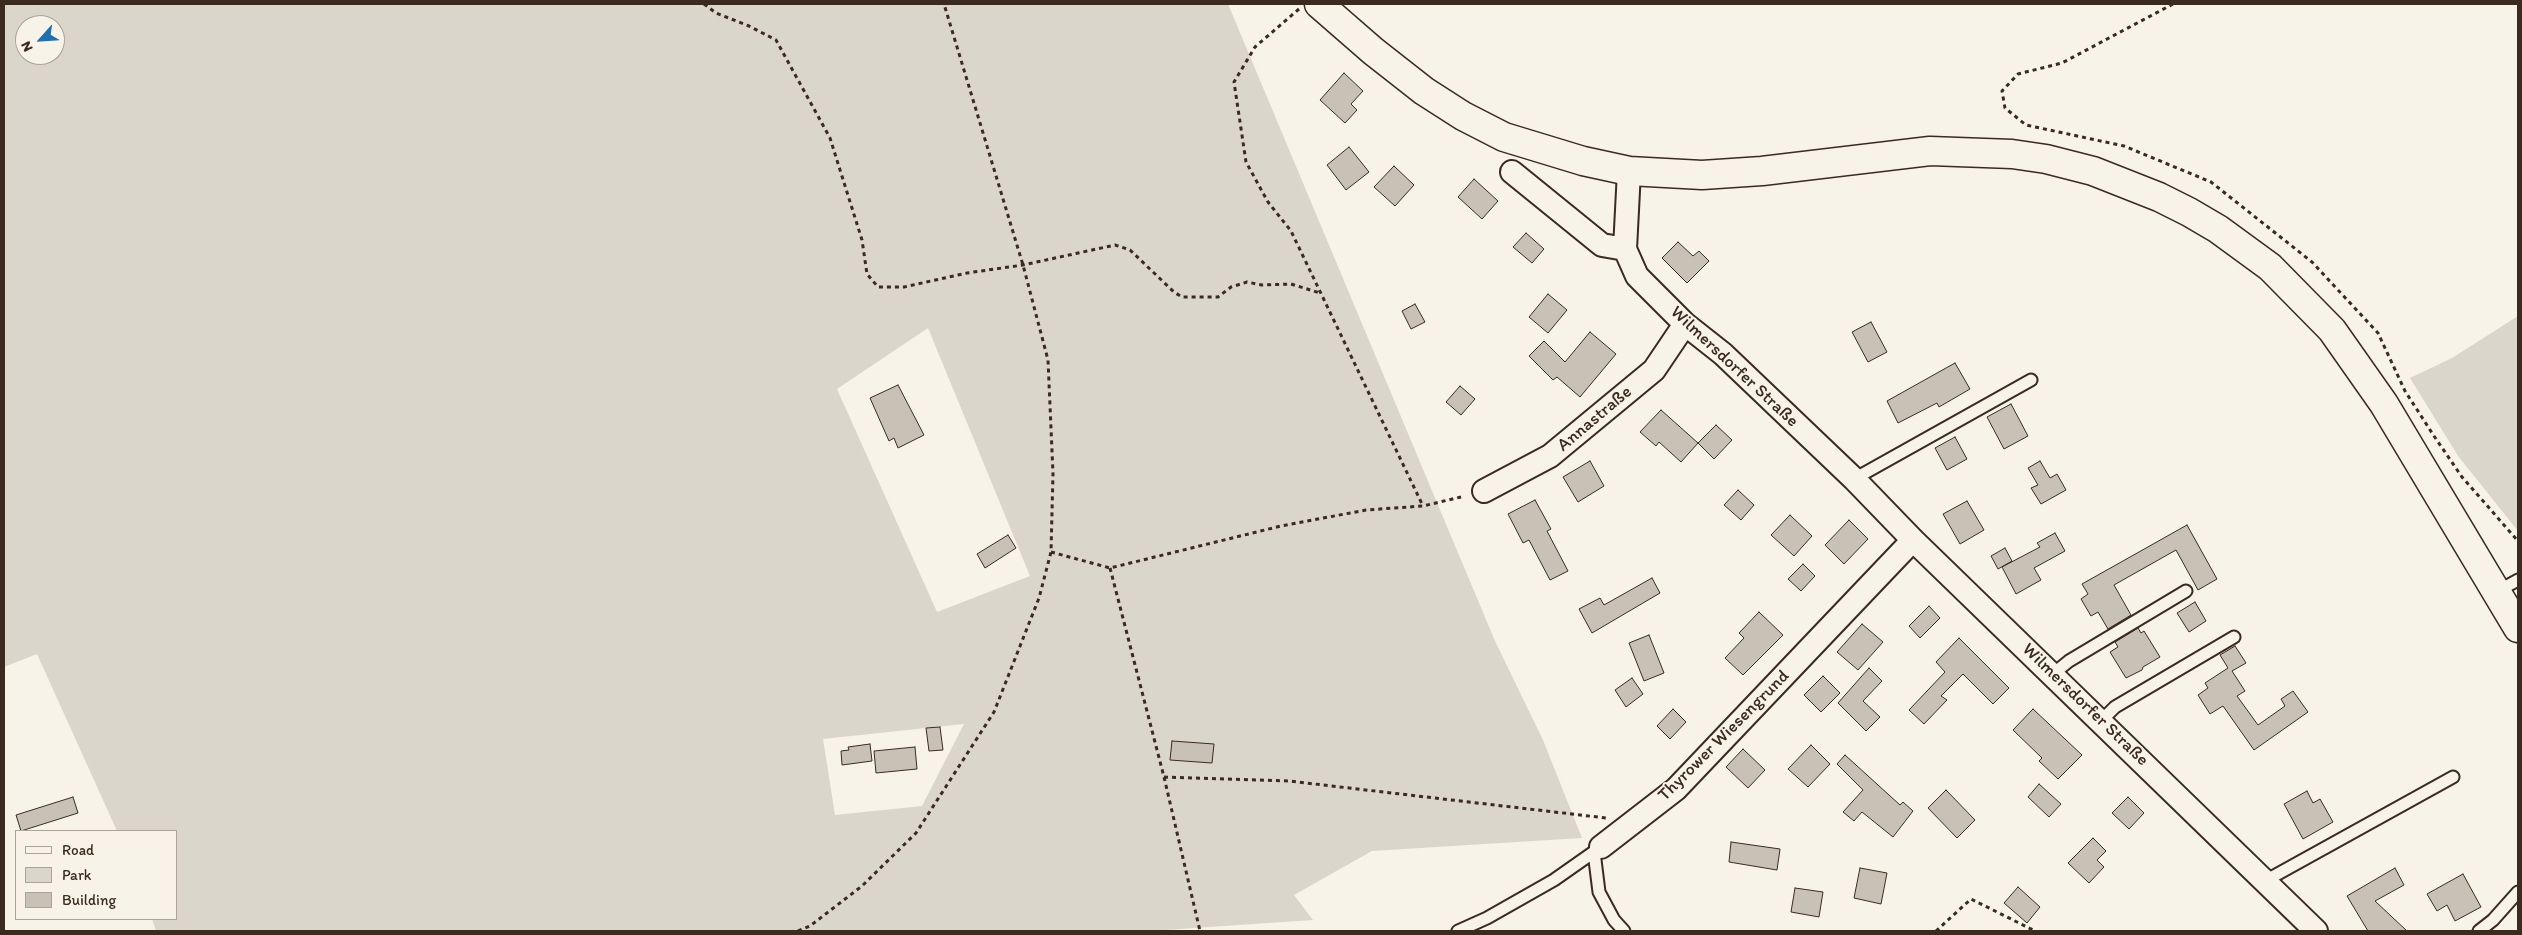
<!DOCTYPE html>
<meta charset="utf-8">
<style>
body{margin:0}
#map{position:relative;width:2522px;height:935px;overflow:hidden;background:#f7f3e8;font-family:Itim,sans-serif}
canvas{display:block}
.frame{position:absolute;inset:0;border:5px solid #3b2a1e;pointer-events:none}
.legend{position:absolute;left:15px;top:830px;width:162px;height:90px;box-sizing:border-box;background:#f7f3e8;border:1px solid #aca397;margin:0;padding:6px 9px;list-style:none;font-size:15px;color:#3b2a1e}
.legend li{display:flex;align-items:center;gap:10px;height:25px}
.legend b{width:25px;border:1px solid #aca397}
.north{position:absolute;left:15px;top:15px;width:50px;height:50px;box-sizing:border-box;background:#f7f3e8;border:1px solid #aca397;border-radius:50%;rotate:244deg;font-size:14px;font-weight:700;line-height:20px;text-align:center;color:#3b2a1e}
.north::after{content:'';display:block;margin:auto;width:18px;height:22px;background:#1f6fb2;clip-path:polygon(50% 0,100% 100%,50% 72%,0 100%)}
</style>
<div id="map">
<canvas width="2522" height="935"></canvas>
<div class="frame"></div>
<ul class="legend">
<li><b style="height:6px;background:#f7f3e8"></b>Road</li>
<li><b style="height:14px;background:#dbd6cb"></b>Park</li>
<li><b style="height:14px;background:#c8c1b6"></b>Building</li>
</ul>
<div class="north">N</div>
</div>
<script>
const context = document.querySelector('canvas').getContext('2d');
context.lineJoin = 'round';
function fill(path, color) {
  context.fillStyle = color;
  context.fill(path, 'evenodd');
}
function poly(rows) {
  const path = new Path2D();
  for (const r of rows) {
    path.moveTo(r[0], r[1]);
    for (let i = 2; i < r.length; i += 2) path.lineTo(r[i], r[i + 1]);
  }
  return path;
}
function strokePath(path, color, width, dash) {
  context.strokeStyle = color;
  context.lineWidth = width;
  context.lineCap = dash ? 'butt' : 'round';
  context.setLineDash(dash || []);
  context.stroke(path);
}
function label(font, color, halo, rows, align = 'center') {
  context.font = font + ' Itim,sans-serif';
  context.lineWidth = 4;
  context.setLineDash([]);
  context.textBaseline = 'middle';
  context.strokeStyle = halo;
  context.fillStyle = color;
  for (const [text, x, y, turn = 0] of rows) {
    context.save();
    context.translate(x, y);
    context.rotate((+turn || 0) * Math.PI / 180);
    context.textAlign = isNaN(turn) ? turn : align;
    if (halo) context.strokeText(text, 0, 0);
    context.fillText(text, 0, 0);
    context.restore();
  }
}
const green = poly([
 [4,4,1228,4,1495,641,1543,740,1582,838,1372,851,1294,895,1313,920,1150,931,156,931,152,919,176,919,176,831,117,831,37,654,4,667],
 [25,25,55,25,55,55,25,55],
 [928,328,1030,576,937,612,837,389],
 [964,724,922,806,835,815,823,739],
 [2518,316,2518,531,2458,456,2410,378,2452,358]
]);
const building = poly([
 [1344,73,1363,91,1351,104,1357,110,1345,123,1320,100,1344,73],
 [1349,147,1369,172,1346,190,1327,165,1349,147],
 [1394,166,1414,185,1395,206,1374,187,1394,166],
 [1474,179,1498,201,1482,219,1458,197,1474,179],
 [1526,233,1544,249,1532,263,1513,247,1526,233],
 [1678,242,1693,256,1699,251,1709,261,1687,283,1662,258,1678,242],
 [1548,294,1567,310,1548,333,1529,317,1548,294],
 [1415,304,1425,322,1411,329,1402,311,1415,304],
 [1871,322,1887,352,1868,362,1852,332,1871,322],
 [1590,332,1616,354,1580,397,1557,377,1553,380,1529,356,1544,341,1565,362,1590,332],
 [1955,363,1970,389,1939,407,1937,403,1898,423,1887,401,1955,363],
 [898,385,924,435,898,448,894,438,889,441,870,398,898,385],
 [1460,386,1475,399,1461,415,1446,402,1460,386],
 [2011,404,2028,436,2004,449,1987,417,2011,404],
 [1661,410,1698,443,1681,462,1659,442,1656,446,1640,432,1661,410],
 [1716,425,1732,440,1714,459,1698,443,1716,425],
 [1955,437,1967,459,1947,470,1935,448,1955,437],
 [1590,461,1604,486,1578,502,1563,477,1590,461],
 [2040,461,2050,478,2057,474,2066,490,2041,504,2031,488,2038,485,2028,468,2040,461],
 [1738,490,1754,505,1741,520,1724,505,1738,490],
 [1535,500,1551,529,1547,531,1568,571,1550,580,1529,540,1523,543,1508,514,1535,500],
 [1967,501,1984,530,1960,544,1943,514,1967,501],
 [1790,515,1812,536,1794,556,1771,535,1790,515],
 [1849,520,1868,539,1844,564,1825,545,1849,520],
 [2187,525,2217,579,2198,590,2176,550,2114,585,2131,615,2108,629,2098,612,2091,616,2081,599,2088,594,2082,584,2187,525],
 [2055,533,2065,551,2034,568,2041,580,2016,594,2002,567,2040,547,2037,543,2055,533],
 [1008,535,1016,548,985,568,977,554,1008,535],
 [2005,548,2012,561,1998,569,1991,556,2005,548],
 [1803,564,1815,576,1801,591,1788,579,1803,564],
 [1652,578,1660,593,1592,633,1579,609,1600,598,1604,605,1652,578],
 [2195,602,2206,621,2189,632,2177,613,2195,602],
 [1929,606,1940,618,1920,638,1909,626,1929,606],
 [1759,612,1783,635,1743,675,1725,658,1744,638,1739,633,1759,612],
 [1862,624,1883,642,1858,670,1837,652,1862,624],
 [2138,628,2141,633,2144,631,2160,657,2143,667,2142,670,2126,678,2110,652,2118,647,2115,642,2138,628],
 [1649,635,1664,673,1644,681,1629,643,1649,635],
 [1959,638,2009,688,1993,704,1963,674,1941,696,1947,700,1924,724,1909,710,1945,672,1936,662,1959,638],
 [2235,646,2246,663,2232,671,2245,691,2237,696,2258,725,2285,706,2281,699,2293,691,2308,712,2254,750,2223,706,2210,714,2198,695,2208,688,2205,683,2228,668,2220,655,2235,646],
 [1869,668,1882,681,1863,701,1880,717,1866,731,1838,703,1869,668],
 [1823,676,1840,693,1821,712,1804,695,1823,676],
 [1632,678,1643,694,1626,707,1615,690,1632,678],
 [1673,709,1686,722,1670,739,1657,726,1673,709],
 [2033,709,2082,755,2058,779,2039,761,2042,758,2013,730,2033,709],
 [940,727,943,750,929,751,926,728,940,727],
 [1172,741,1214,744,1212,763,1170,760,1172,741],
 [870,744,872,761,842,765,841,751,849,750,848,747,870,744],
 [1811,745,1830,764,1808,787,1788,769,1811,745],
 [915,747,917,769,876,773,874,751,915,747],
 [1743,749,1765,770,1748,788,1726,767,1743,749],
 [1845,755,1900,805,1903,802,1913,811,1893,837,1862,812,1854,821,1843,812,1863,790,1837,764,1845,755],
 [2039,784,2061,804,2049,817,2028,797,2039,784],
 [1946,790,1975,820,1957,838,1928,808,1946,790],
 [2307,791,2313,803,2320,799,2333,822,2303,839,2284,804,2307,791],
 [73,797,78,813,21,831,16,815,73,797],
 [2128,797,2144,813,2129,829,2112,813,2128,797],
 [2093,838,2106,851,2097,860,2104,867,2089,883,2068,863,2093,838],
 [1731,842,1780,849,1777,870,1729,862,1731,842],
 [1860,868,1887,873,1881,904,1854,898,1860,868],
 [2395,868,2404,885,2375,901,2407,931,2368,931,2347,896,2395,868],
 [2463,874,2481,907,2455,921,2447,905,2437,911,2427,894,2463,874],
 [2018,887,2040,907,2027,923,2004,903,2018,887],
 [1795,888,1823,892,1819,917,1791,912,1795,888]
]);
const path = poly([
 [704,4,716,13,749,26,776,40,830,138,862,240,867,274,878,287,904,287,967,273,1023,265,1115,245,1130,250,1174,292,1182,297,1218,297,1231,287,1247,282,1262,285,1291,284,1320,293],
 [2173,4,2062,63,2018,74,2002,91,2005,108,2026,125,2124,146,2211,182,2312,262,2378,333,2405,391,2434,436,2462,477,2518,541],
 [1299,9,1255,47,1234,82,1246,162,1268,202,1291,231,1423,506],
 [1051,552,1110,568,1281,526,1366,510,1423,506,1465,496],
 [1110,568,1164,777,1200,931],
 [1164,777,1289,781,1606,818],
 [798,931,810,926,862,886,916,833,994,712,1039,598,1051,552,1053,474,1048,360,1023,265,944,4],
 [1936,931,1971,899,2035,931]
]);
const service = poly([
 [1854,479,2031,380],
 [2496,592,2518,580],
 [2053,674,2069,661,2186,591],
 [2101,721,2115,707,2234,637],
 [1594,852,1599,892,1614,920,1624,931],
 [2265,881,2453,777],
 [1458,931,1487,918,1554,880,1601,847],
 [2479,931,2493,920,2518,892]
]);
const minor = poly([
 [1629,171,1625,249,1637,276,1685,324,1723,354,1854,479,1913,540,2316,931],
 [1512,172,1602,245,1625,249],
 [1484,491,1550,456,1654,370,1685,324],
 [1601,847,1676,789,1913,540]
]);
const secondary = poly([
 [1319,4,1373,51,1424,91,1463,116,1504,137,1583,161,1629,171,1702,175,1762,171,1930,151,2012,154,2046,159,2093,171,2159,197,2189,212,2218,229,2270,267,2332,330,2384,404,2518,628]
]);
const streetNames = [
 ["Wilmersdorfer Straße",1734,367,43],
 ["Annastraße",1595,419,-40],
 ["Wilmersdorfer Straße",2085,705,44],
 ["Thyrower Wiesengrund",1724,736,-45]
];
fill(green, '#dbd6cb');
fill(building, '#c8c1b6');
strokePath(building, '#3b2a1e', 1);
strokePath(service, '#3b2a1e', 15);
strokePath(minor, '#3b2a1e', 26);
strokePath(secondary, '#3b2a1e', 31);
strokePath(path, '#3b2a1e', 3, [4, 4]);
strokePath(service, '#f7f3e8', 11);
strokePath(minor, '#f7f3e8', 22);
strokePath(secondary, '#f7f3e8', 28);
label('18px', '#3b2a1e', '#f7f3e8', streetNames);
</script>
